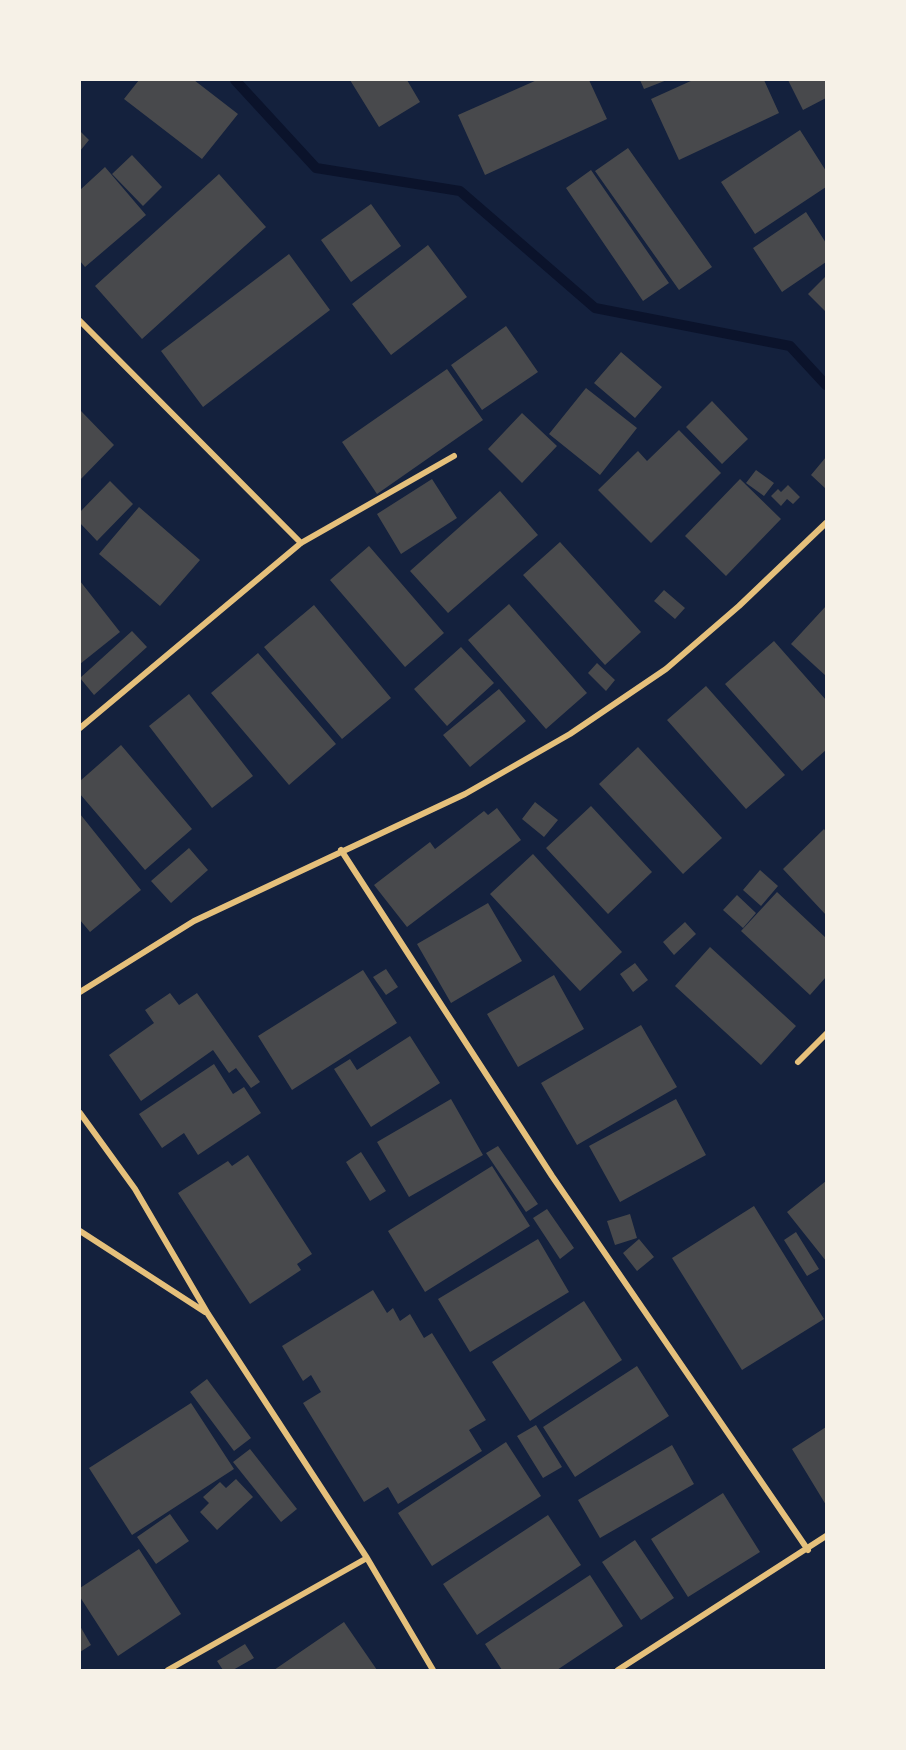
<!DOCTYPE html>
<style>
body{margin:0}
#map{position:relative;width:906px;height:1750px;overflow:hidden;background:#14213d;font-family:Spectral,serif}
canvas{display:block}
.frame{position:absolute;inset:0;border:81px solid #f6f1e7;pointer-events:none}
</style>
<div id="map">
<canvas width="906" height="1750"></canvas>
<div class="frame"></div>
</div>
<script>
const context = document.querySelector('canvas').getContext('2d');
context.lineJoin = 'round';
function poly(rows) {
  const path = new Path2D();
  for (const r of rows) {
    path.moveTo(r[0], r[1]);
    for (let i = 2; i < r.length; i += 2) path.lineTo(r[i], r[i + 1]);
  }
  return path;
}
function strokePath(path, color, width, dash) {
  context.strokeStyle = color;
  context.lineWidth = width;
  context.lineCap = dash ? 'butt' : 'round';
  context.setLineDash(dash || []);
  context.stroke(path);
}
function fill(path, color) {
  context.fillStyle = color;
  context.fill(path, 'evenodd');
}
const stream = poly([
 [235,80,316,168,460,191,595,308,790,346,826,385]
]);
const building = poly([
 [139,80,194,80,238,114,202,159,124,99],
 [350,80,407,80,420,102,379,127],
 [537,80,589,80,607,119,485,175,458,115],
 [640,80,667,80,644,89],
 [693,80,764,80,779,113,679,160,651,99],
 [788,80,826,80,826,98,803,110],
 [800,130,826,171,826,187,755,234,721,182],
 [80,131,89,140,80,151],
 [628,148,712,267,679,290,595,171],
 [132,155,162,187,143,206,112,174],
 [105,167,146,215,85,267,80,261,80,190],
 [591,170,669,283,643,301,566,188],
 [219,174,266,227,142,339,95,286],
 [371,204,401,246,351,282,321,240],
 [806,212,826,243,826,262,782,292,753,248],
 [428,245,467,297,391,355,352,304],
 [289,254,330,310,203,407,161,351],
 [826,276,826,312,808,294],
 [506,326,538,372,482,410,451,365],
 [621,352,662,387,635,418,594,383],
 [447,369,483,420,377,494,342,442],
 [586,388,637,428,600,475,549,434],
 [712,401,748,439,722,464,686,427],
 [81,411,114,445,80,480,80,412],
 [522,413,557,446,522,483,488,449],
 [679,430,721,473,651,543,598,490,638,451,647,461],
 [826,457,826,489,811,475],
 [756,470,774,483,764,496,746,483],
 [432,479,457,518,401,554,377,514],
 [740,479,781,519,726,576,685,536],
 [110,481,133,504,97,541,80,523,80,512],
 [788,485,800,497,793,504,787,499,781,506,771,496,778,489,781,492],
 [500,491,538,535,448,613,410,571],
 [139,507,200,560,160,606,99,554],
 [560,542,641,632,605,665,523,575],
 [369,546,444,633,405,667,330,580],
 [80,581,120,632,80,664],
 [664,590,685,608,675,619,654,601],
 [509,604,587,693,546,729,468,640],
 [314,605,391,698,342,739,264,647],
 [826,606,826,676,791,644],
 [132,631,147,647,94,695,80,678],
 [774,641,826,700,826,750,802,771,725,684],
 [461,647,494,683,447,726,414,689],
 [258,653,336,744,289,785,211,693],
 [597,663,615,680,606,691,588,673],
 [706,686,785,775,746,809,667,720],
 [499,689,526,721,470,767,443,735],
 [189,694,253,776,212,808,149,726],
 [121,745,192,829,145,870,80,794,80,781],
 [638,747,722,838,683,874,599,784],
 [535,802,558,820,544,837,522,819],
 [591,806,652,872,608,914,546,848],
 [497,808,521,840,407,927,374,885,430,842,435,849,484,811,488,815],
 [80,814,141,890,90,932,80,920],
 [824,829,826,832,826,915,783,869],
 [189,848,208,870,171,903,151,881],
 [533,854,622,952,580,991,490,894],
 [760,870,778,886,761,906,743,890],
 [777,892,826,938,826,977,810,995,741,931],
 [737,895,756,913,743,928,723,910],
 [488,903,522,961,451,1003,417,944],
 [685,922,696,934,674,955,663,942],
 [710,947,796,1026,761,1065,675,986],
 [635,963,648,980,633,992,620,974],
 [386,969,398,987,386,995,373,977],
 [363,970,397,1023,292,1090,258,1036],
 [554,975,584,1029,518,1067,487,1014],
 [170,993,179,1005,197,993,260,1082,251,1088,236,1068,229,1073,213,1050,141,1101,109,1055,154,1023,145,1010],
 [641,1025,677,1087,577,1145,541,1083],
 [410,1036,440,1083,371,1127,334,1069,350,1059,357,1070],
 [214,1064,233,1094,244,1087,261,1113,198,1155,184,1133,162,1148,139,1114],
 [451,1099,483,1155,409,1197,377,1142],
 [676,1099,706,1155,620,1202,589,1146],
 [498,1146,538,1204,526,1212,486,1153],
 [361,1152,386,1191,370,1201,346,1162],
 [248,1155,312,1254,297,1264,301,1270,250,1304,178,1193,228,1161,232,1166],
 [492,1166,530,1226,425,1292,388,1231],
 [826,1181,826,1261,787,1212],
 [754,1206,824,1319,742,1370,672,1258],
 [547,1209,574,1248,560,1259,533,1218],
 [630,1214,637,1238,615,1245,607,1221],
 [796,1232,819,1269,807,1276,784,1240],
 [538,1239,569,1292,470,1352,438,1299],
 [639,1239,654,1257,637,1271,623,1253],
 [373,1290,387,1313,393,1308,400,1321,410,1314,424,1338,432,1333,486,1420,469,1430,482,1451,398,1504,388,1487,364,1502,303,1403,321,1392,311,1375,303,1381,282,1346],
 [584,1301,622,1360,530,1421,492,1362],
 [637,1366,669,1416,575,1477,543,1427],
 [207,1379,251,1438,234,1451,190,1392],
 [191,1403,234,1469,132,1535,89,1468],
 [536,1425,562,1467,543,1478,517,1436],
 [826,1427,826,1505,792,1449],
 [506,1442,541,1496,432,1566,398,1513],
 [672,1445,694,1484,600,1538,578,1500],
 [250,1449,297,1509,281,1522,233,1462],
 [236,1479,253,1497,217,1530,200,1512,209,1503,203,1497,220,1482,226,1488],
 [723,1493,760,1552,688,1597,651,1539],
 [170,1514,189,1541,156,1564,137,1537],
 [548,1515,581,1565,477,1635,443,1584],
 [635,1540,674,1598,641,1620,602,1562],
 [139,1549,181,1614,118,1656,80,1597,80,1588],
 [590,1575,623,1626,557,1670,502,1670,485,1644],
 [344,1622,377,1670,274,1670],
 [80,1626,91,1645,80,1652],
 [245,1644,254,1658,233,1670,223,1670,217,1661]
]);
const minor = poly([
 [80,321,301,543],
 [80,728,301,543,454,456],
 [341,850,552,1176,808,1550],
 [80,992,194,921,465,794,570,734,666,669,739,606,826,523],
 [798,1062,826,1034],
 [80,1113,135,1189,208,1314,367,1558,433,1670],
 [80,1231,205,1312],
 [168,1670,367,1558],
 [618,1670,826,1536]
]);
strokePath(stream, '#0b132b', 10);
fill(building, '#48494c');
strokePath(minor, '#e5c07b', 6);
</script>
